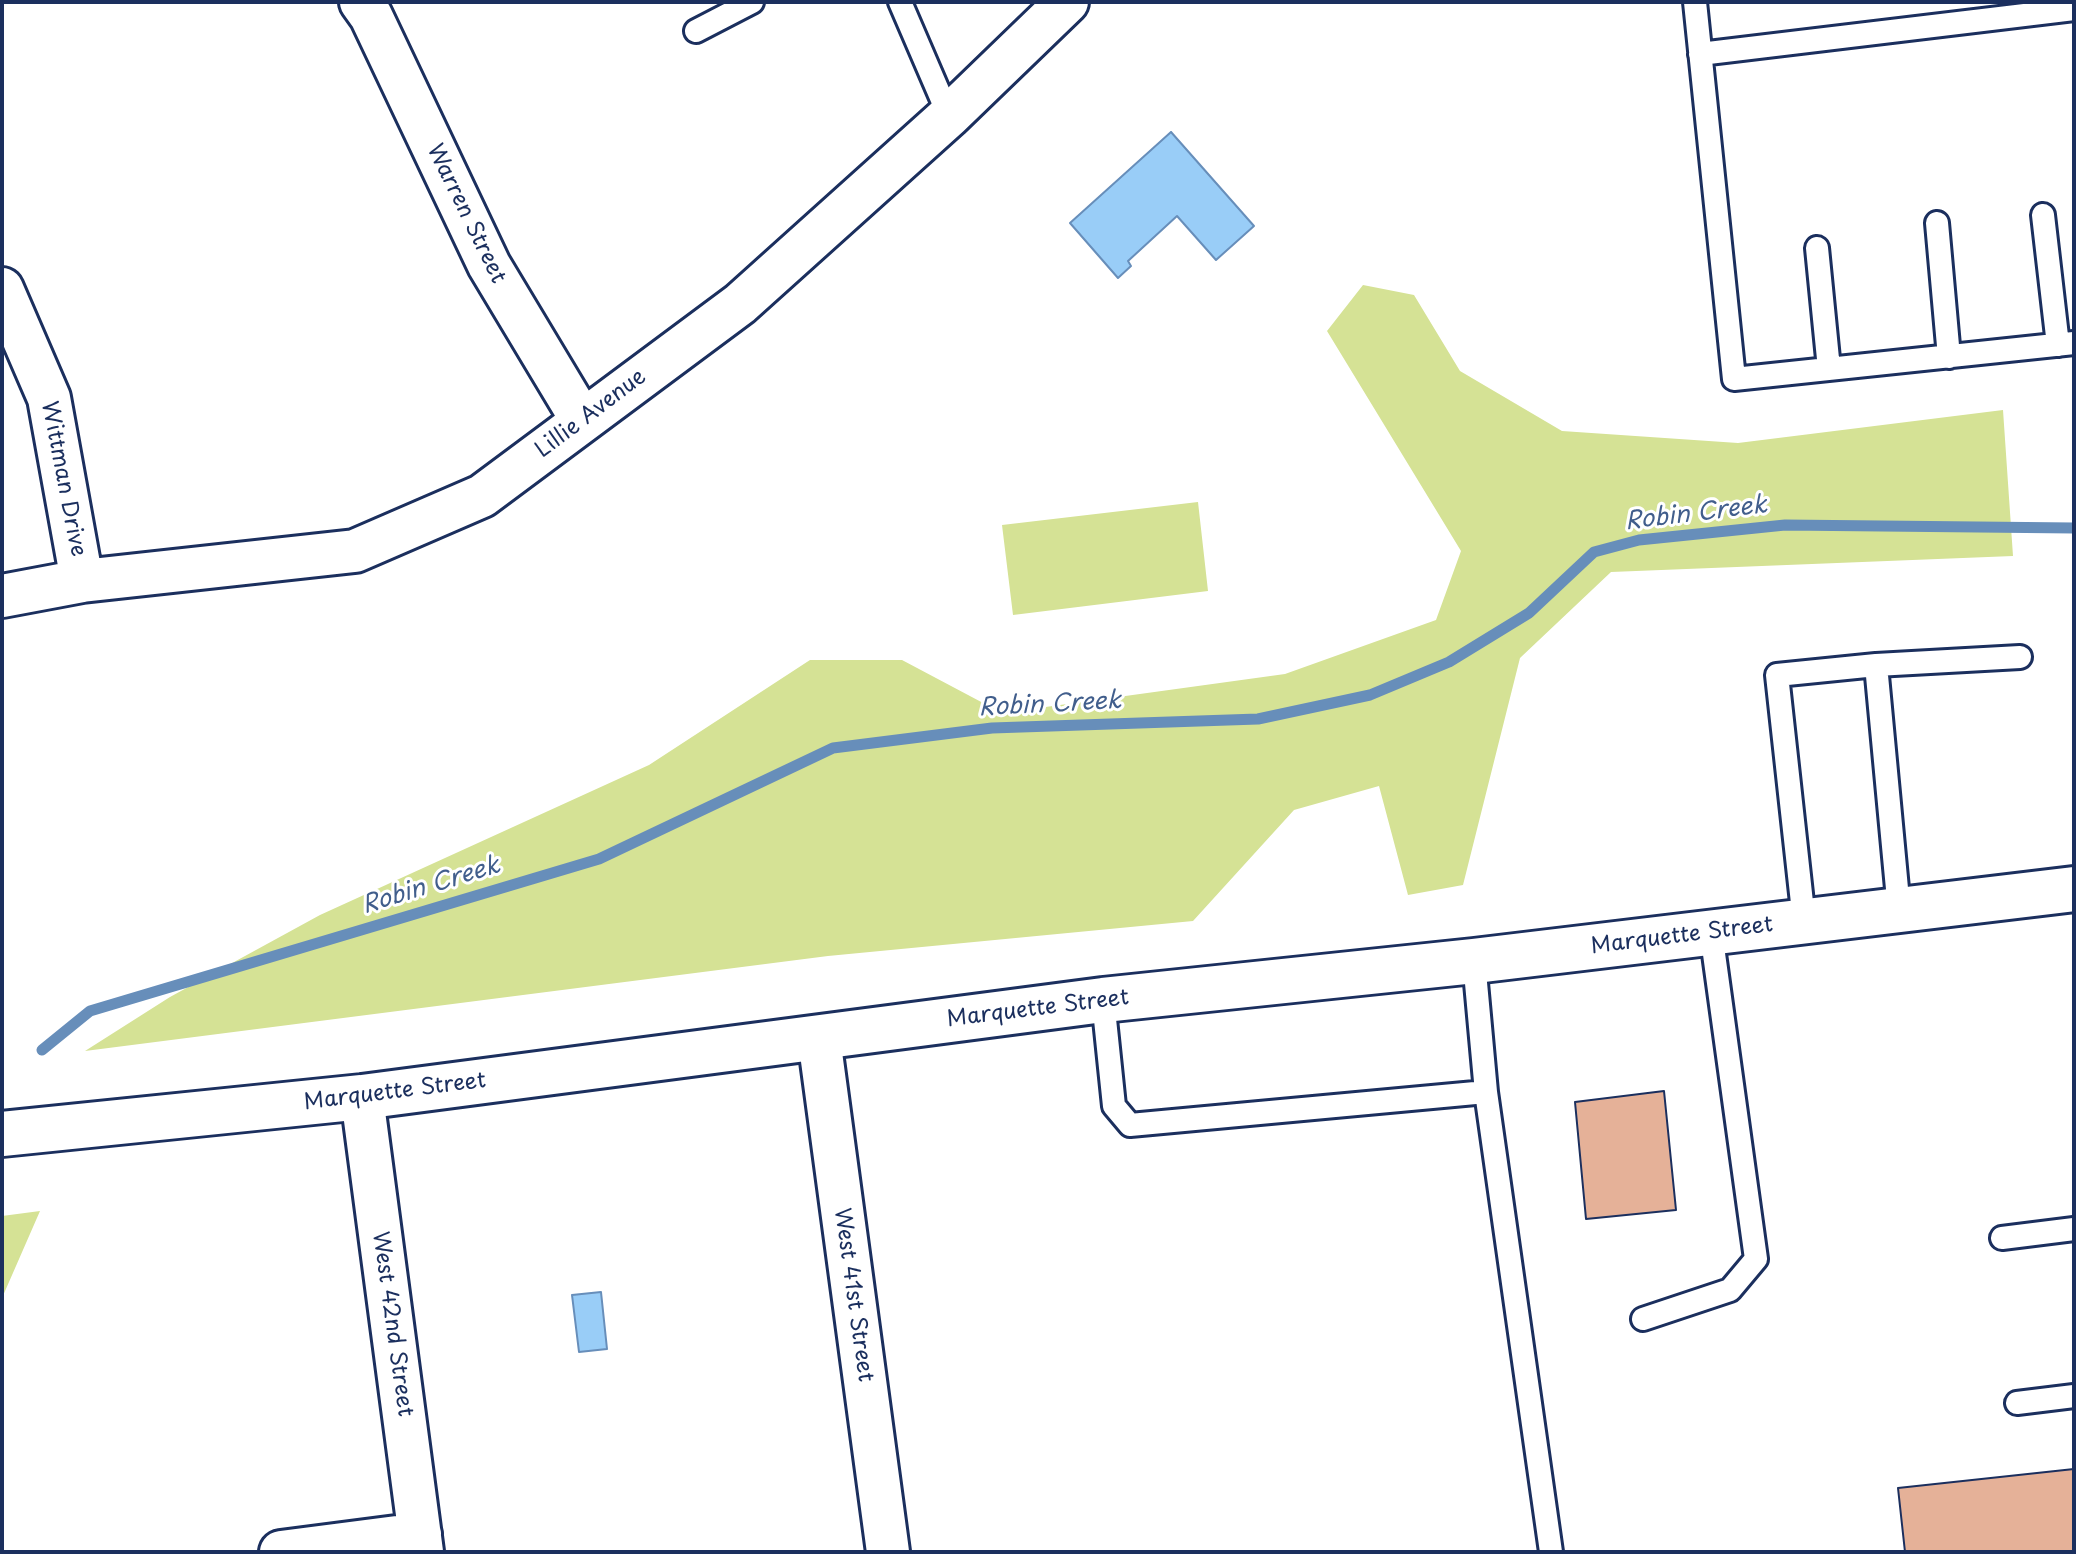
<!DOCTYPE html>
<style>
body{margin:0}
#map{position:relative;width:2076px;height:1554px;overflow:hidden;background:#fff;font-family:"Playpen Sans",sans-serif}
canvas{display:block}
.frame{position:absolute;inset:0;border:4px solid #1b2f5e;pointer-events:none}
</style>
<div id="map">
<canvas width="2076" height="1554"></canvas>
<div class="frame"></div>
</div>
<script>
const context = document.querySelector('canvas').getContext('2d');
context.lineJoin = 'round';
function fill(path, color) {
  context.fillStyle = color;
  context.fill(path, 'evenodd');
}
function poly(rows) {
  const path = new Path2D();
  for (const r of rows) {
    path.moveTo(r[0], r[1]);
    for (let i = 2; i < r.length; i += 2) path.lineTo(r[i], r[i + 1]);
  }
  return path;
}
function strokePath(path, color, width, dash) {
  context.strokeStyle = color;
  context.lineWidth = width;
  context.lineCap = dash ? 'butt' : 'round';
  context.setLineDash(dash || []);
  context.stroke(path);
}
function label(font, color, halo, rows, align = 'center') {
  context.font = font + ' "Playpen Sans",sans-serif';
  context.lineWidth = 6;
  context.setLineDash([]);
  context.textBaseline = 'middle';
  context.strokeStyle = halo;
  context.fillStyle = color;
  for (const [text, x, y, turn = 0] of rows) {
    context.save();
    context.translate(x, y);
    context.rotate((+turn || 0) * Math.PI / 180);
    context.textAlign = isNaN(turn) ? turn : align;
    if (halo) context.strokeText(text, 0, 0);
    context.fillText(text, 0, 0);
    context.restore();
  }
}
const green = poly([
 [1363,285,1414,295,1460,371,1562,431,1738,443,2003,410,2013,556,1611,572,1520,658,1463,885,1408,895,1379,786,1294,810,1193,921,828,956,85,1051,170,997,320,915,649,765,810,660,902,660,1002,713,1285,674,1436,620,1461,551,1327,331],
 [1198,502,1208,591,1013,615,1002,525],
 [40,1211,2,1298,2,1216]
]);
const water = poly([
 [1171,132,1254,226,1216,260,1177,216,1128,261,1131,266,1118,278,1070,223,1171,132],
 [601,1292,607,1349,579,1352,572,1295,601,1292]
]);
const stream = poly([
 [42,1050,90,1011,599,859,833,748,992,728,1258,719,1370,695,1449,662,1529,613,1594,552,1639,540,1785,525,2074,528]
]);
const building = poly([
 [1664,1091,1676,1210,1586,1219,1575,1102,1664,1091],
 [2074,1469,2074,1552,1905,1552,1898,1488,2074,1469]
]);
const service = poly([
 [900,2,949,116],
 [1695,2,1734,379,2074,343],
 [696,31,752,2],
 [1700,54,2074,9],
 [2043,215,2058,345],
 [1937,223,1949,357],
 [1817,248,1829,369],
 [1876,665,2020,657],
 [1804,921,1777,675,1876,665,1899,910],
 [1474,961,1486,1092,1551,1552],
 [1103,1000,1114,1106,1130,1125,1486,1092],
 [2002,1238,2074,1229],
 [1643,1319,1730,1290,1756,1259,1711,932],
 [2017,1403,2074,1396]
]);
const minor = poly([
 [361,2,371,16,489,265,582,420],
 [2,289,49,398,82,581],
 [2,596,82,581,355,551,482,496,740,304,949,116,1067,2],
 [819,1038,888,1552],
 [362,1097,422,1552],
 [281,1552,420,1534]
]);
const tertiary = poly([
 [2,1134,362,1097,1103,1000,1474,961,2074,889]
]);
const streetNames = [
 ["Warren Street",466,214,64],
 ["Lillie Avenue",591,414,-37],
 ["Wittman Drive",63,479,79],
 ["Marquette Street",1682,936,-7],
 ["Marquette Street",1038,1009,-7],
 ["Marquette Street",395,1092,-7],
 ["West 41st Street",853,1295,82],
 ["West 42nd Street",392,1324,82]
];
const waterNames = [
 ["Robin Creek",1696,514,-7],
 ["Robin Creek",1050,705,-3],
 ["Robin Creek",431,886,-17]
];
fill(green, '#d5e295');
fill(water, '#99cdf7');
strokePath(water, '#678eba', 2);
strokePath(stream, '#678eba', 11);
fill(building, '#e5b198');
strokePath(building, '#1b2f5e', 2);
strokePath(service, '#1b2f5e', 28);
strokePath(minor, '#1b2f5e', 48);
strokePath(tertiary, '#1b2f5e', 50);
strokePath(service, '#fff', 22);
strokePath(minor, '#fff', 42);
strokePath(tertiary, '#fff', 44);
label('22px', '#1b2f5e', '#fff', streetNames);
label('italic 24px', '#415e8c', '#fff', waterNames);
</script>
